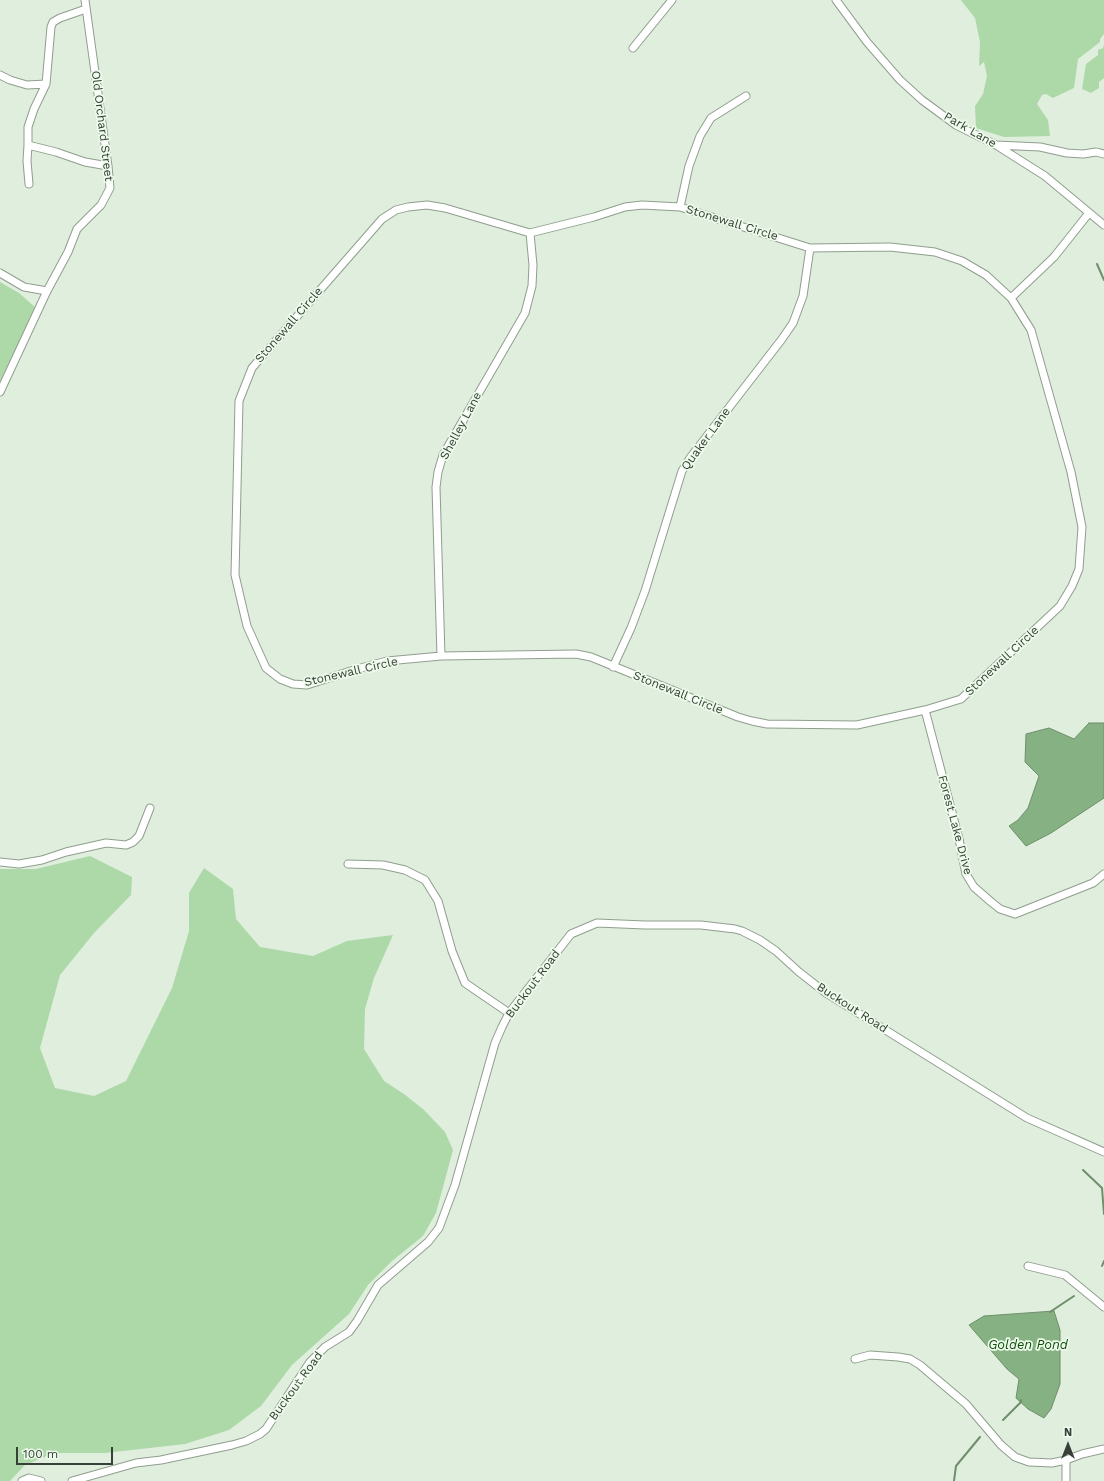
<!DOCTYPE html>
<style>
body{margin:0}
#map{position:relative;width:1104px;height:1481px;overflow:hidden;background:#dfeedd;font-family:"Work Sans",sans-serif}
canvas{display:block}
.north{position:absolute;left:1048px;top:1425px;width:40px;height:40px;-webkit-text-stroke:3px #ecfbea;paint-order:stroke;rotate:0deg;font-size:11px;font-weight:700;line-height:16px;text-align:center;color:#383e38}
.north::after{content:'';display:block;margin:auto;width:14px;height:18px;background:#383e38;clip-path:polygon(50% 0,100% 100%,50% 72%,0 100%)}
.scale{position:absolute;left:16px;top:1447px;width:97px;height:18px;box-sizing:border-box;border:2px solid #383e38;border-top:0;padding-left:5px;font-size:12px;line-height:14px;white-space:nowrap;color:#383e38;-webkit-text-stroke:3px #ecfbea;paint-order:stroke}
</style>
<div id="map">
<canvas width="1104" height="1481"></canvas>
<div class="north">N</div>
<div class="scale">100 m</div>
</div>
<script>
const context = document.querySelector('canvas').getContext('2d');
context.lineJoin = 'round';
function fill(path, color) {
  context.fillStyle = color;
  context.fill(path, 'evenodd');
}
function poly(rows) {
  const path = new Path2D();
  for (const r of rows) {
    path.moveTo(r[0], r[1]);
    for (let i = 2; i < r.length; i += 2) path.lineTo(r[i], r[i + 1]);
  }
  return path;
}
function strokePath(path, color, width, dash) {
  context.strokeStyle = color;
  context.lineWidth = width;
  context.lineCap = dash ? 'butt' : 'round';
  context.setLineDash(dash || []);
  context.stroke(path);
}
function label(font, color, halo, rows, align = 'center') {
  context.font = font + ' "Work Sans",sans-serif';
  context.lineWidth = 3.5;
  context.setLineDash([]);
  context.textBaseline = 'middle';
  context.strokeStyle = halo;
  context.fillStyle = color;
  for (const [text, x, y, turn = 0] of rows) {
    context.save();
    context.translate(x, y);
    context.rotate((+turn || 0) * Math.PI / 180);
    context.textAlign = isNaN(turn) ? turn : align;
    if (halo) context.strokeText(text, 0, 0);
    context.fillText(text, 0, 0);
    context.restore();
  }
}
const green = poly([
 [961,0,1104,0,1104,34,1100,39,1100,42,1078,59,1074,88,1053,98,1046,94,1042,95,1037,104,1048,120,1050,136,1004,137,976,128,975,106,983,94,987,76,984,62,979,66,980,42,975,18],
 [1104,44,1104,78,1099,82,1099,88,1091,93,1082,89,1086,64,1098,55,1098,50,1103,48],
 [0,282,19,293,36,308,0,381],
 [90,856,132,877,131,895,94,933,60,975,40,1048,55,1088,94,1096,126,1081,172,988,189,931,189,893,204,868,233,889,236,919,260,947,313,956,347,941,393,935,374,978,365,1009,364,1049,384,1081,404,1094,424,1110,445,1132,453,1150,436,1213,423,1236,392,1261,368,1285,349,1314,292,1365,261,1406,229,1430,185,1444,105,1453,54,1453,25,1465,10,1481,0,1481,0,869,36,869]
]);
const water = poly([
 [1089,723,1104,723,1104,798,1051,833,1026,846,1009,826,1018,820,1028,808,1039,776,1025,762,1026,734,1049,728,1074,739,1089,723],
 [1054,1311,1060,1330,1060,1384,1051,1409,1044,1418,1028,1409,1016,1398,1019,1379,1007,1369,969,1325,984,1316,1054,1311]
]);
const stream = poly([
 [1097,264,1104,280],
 [1083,1170,1102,1188,1104,1214],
 [1102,1266,1104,1261],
 [1050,1312,1074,1296],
 [1003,1420,1021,1402,1021,1400],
 [954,1481,956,1466,980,1437]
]);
const minor = poly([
 [836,0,867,42,900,80,922,100,956,125,996,145,1045,176,1104,225],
 [633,48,672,0],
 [0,75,10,80,27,85,46,84],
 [28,145,56,152,85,162,108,166],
 [996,145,1040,147,1067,153,1083,154,1096,152,1104,154],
 [29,184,27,161,28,145,28,127,34,109,46,84,51,27,53,22,60,18,86,9],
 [427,205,445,208,530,233,594,217,625,207,642,205,680,207,810,248,890,247,935,252,962,261,986,275,1011,298,1031,330,1071,472,1082,527,1079,569,1072,586,1060,606,961,699,925,710,857,725,767,724,752,721,738,717,591,657,576,654,441,656,387,661,357,669,307,685,293,684,280,679,266,668,247,626,235,575,239,401,252,368,382,219,396,210,408,207,427,205],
 [680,207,689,166,700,136,711,118,746,96],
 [0,273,24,287,47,291],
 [1011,298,1054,257,1089,213],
 [0,392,47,291,68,252,77,229,101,205,110,188,108,166,85,0],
 [441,656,436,487,438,472,443,455,525,313,532,286,533,265,530,233],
 [613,667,631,628,645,591,682,471,690,458,782,339,793,323,803,296,810,248],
 [925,710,959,839,966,874,974,887,990,901,1000,909,1015,914,1093,883,1104,874],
 [0,862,19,864,42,860,66,852,106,843,126,845,133,842,139,836,150,808],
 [348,864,383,865,405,870,425,880,438,901,452,951,465,983,509,1013],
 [1028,1266,1065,1275,1104,1307],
 [855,1359,870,1355,898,1357,910,1359,920,1365,966,1404,1001,1445,1015,1457,1029,1462,1052,1463,1066,1460,1082,1454,1104,1449],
 [22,1481,29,1478,41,1481],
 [72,1481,136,1463,161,1460,232,1445,246,1441,260,1434,266,1429,310,1362,325,1347,349,1332,357,1321,378,1285,428,1242,439,1228,455,1185,495,1043,502,1027,509,1013,571,934,597,923,645,925,701,925,735,929,742,931,760,940,776,951,799,972,826,993,1027,1118,1104,1152],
 [1066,1481,1066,1460]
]);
const streetNames = [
 ["Old Orchard Street",102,126,83],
 ["Park Lane",970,130,30],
 ["Stonewall Circle",732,223,17],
 ["Stonewall Circle",289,325,-49],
 ["Shelley Lane",461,426,-62],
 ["Quaker Lane",706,439,-54],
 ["Stonewall Circle",1002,661,-43],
 ["Stonewall Circle",351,672,-13],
 ["Stonewall Circle",678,693,22],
 ["Forest Lake Drive",955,825,75],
 ["Buckout Road",533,984,-53],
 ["Buckout Road",852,1008,33],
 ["Buckout Road",296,1386,-54]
];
const waterNames = [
 ["Golden Pond",1028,1345]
];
fill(green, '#add9a8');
fill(water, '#86b182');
strokePath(water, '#6f8e6c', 1);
strokePath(stream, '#6f8e6c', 2);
strokePath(minor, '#909e8e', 9);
strokePath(minor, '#fff', 7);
label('12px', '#383e38', '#ecfbea', streetNames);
label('italic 13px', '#0f4b0b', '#ecfbea', waterNames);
</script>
